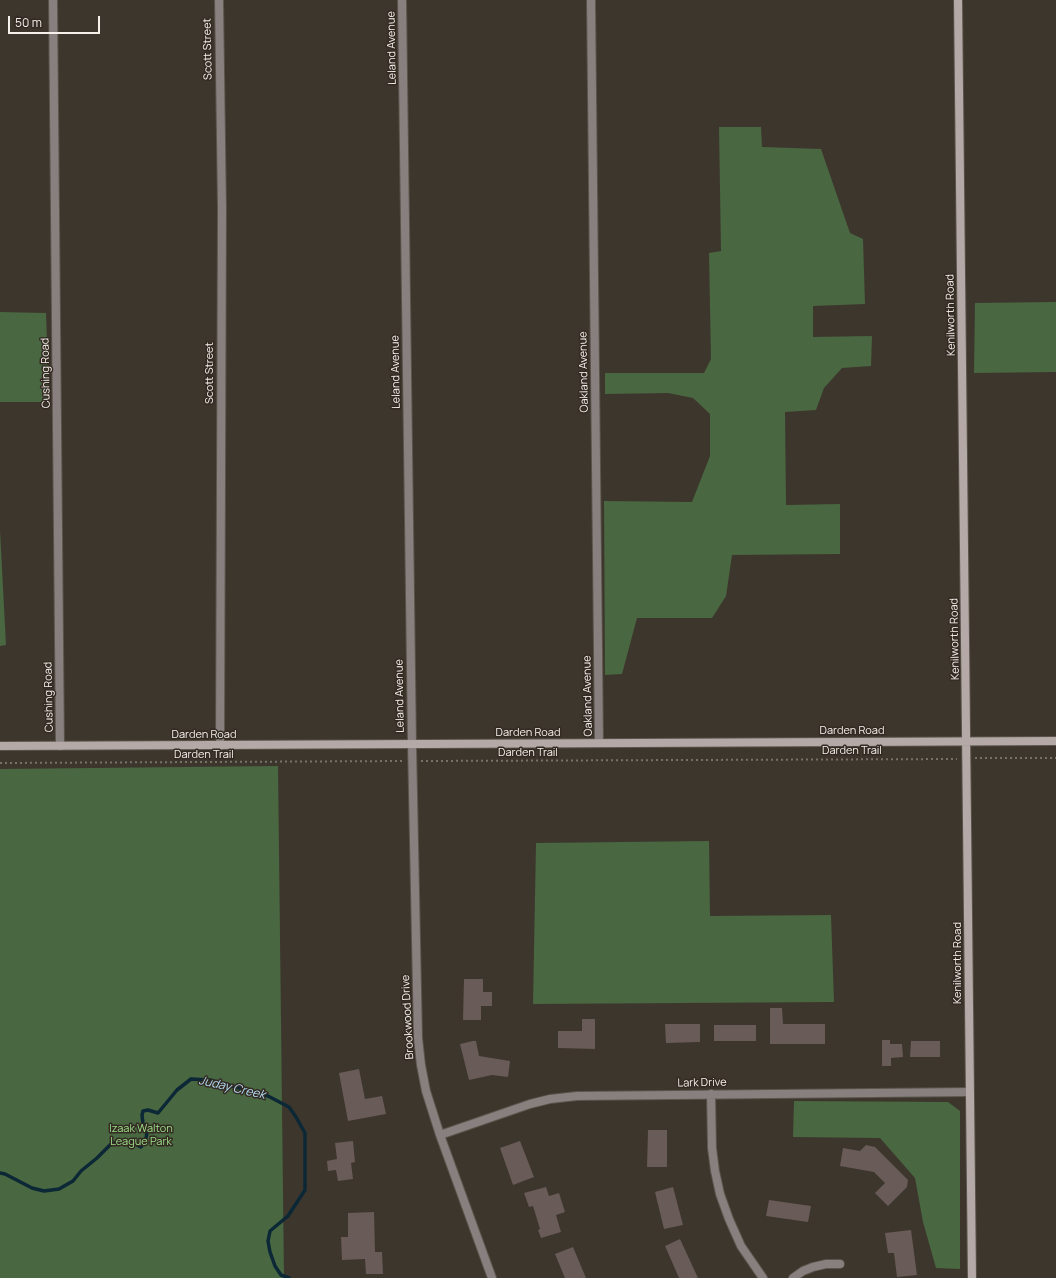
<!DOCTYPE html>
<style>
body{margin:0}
#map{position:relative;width:1056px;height:1278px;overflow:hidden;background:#3d362d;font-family:Manrope,sans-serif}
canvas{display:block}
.scale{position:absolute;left:8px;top:16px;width:92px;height:18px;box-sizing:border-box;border:2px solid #f5f0ea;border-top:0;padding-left:5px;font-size:12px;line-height:14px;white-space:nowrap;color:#f5f0ea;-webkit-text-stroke:3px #332b23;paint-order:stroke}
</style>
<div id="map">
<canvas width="1056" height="1278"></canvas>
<div class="scale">50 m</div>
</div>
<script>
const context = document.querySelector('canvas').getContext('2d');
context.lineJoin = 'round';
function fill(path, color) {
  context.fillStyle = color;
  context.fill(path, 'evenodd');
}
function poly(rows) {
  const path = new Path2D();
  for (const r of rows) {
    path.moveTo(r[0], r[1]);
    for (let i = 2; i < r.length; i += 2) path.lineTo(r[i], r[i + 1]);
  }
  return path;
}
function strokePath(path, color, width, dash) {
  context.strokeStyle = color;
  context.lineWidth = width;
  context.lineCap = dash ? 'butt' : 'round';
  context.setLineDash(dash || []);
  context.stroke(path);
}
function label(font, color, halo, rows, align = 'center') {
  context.font = font + ' Manrope,sans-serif';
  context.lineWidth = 3;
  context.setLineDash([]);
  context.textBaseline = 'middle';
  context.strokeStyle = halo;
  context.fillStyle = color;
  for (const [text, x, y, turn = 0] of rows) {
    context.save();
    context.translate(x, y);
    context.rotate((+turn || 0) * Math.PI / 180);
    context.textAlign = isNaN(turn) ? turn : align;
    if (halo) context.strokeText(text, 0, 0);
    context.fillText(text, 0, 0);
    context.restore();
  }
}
const green = poly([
 [719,127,761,127,762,147,821,149,850,233,863,239,865,304,813,306,813,337,872,336,871,366,842,368,824,388,816,410,785,412,786,505,840,504,840,554,732,555,726,596,712,618,637,618,622,674,605,675,604,501,692,502,710,456,710,414,693,398,668,393,605,394,605,373,704,373,711,359,709,253,721,251],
 [1056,302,1056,372,974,373,975,303],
 [0,312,46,313,49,402,0,402],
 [0,530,6,645,0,646],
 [278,766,284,1278,0,1278,0,769],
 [709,841,710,916,831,915,834,1002,533,1004,536,843],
 [794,1101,948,1102,960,1111,960,1269,936,1268,923,1222,915,1178,880,1138,793,1137]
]);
const stream = poly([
 [0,1173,5,1174,32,1188,44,1191,59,1189,73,1181,81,1171,97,1158,111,1144,119,1142,131,1142,141,1147,146,1138,147,1133,143,1124,142,1115,143,1111,148,1110,158,1113,177,1090,191,1079,210,1080,268,1096,289,1107,296,1117,305,1133,305,1190,288,1216,270,1231,268,1241,270,1252,275,1266,281,1275,289,1278]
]);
const building = poly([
 [464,979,483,979,483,992,492,992,492,1006,481,1006,481,1020,463,1020],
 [770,1008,782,1008,783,1024,825,1024,825,1044,770,1044],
 [582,1019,595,1019,595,1049,558,1048,558,1031,582,1031],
 [665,1024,700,1024,700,1042,666,1043],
 [714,1025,756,1025,756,1041,714,1041],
 [882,1040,890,1040,890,1044,902,1044,903,1057,891,1058,891,1066,882,1066],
 [473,1041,476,1041,479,1056,510,1061,508,1077,492,1075,469,1080,460,1044],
 [911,1041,940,1041,940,1057,910,1057],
 [359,1069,365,1099,382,1096,386,1114,348,1121,339,1073],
 [648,1130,667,1130,667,1167,647,1167],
 [353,1141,355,1162,351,1163,353,1179,338,1181,336,1170,328,1171,327,1161,337,1159,335,1143],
 [520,1141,534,1177,513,1185,500,1148],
 [866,1145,875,1147,908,1180,907,1187,888,1206,875,1193,885,1183,874,1172,840,1166,843,1148,860,1151],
 [546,1187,549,1196,559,1193,565,1212,556,1215,561,1232,541,1238,538,1230,540,1229,533,1206,529,1207,524,1193],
 [673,1187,683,1225,664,1229,655,1192],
 [769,1200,811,1206,808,1222,766,1216],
 [374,1212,375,1252,382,1252,383,1274,366,1274,365,1259,342,1260,341,1237,348,1237,348,1213],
 [911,1230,917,1275,897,1277,894,1253,888,1253,885,1233],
 [680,1239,698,1278,679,1278,665,1246],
 [573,1247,586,1278,565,1278,555,1254]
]);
const path = poly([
 [975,758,1056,758],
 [421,761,957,759],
 [0,763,403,761]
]);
const street = poly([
 [53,0,60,746],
 [219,0,222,209,220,746],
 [402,0,412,744,418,1038,421,1065,426,1091,440,1135,492,1278],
 [591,0,599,743],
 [711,1094,712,1148,715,1171,720,1194,729,1219,741,1246,763,1278],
 [440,1135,530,1104,550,1099,577,1096,970,1092],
 [793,1278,803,1271,813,1267,826,1264,840,1264]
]);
const secondary = poly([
 [958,0,972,1278],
 [0,746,1056,741]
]);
const streetNames = [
 ["Leland Avenue",392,48,-91],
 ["Scott Street",208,49,-91],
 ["Kenilworth Road",951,315,-91],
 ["Leland Avenue",396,372,-91],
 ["Oakland Avenue",584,372,-91],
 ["Cushing Road",46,373,-91],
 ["Scott Street",210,373,-90],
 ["Kenilworth Road",955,639,-91],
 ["Leland Avenue",400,696,-91],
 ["Oakland Avenue",588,696,-91],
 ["Cushing Road",49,697,-91],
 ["Darden Road",852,731],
 ["Darden Road",528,733],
 ["Darden Road",204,735],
 ["Darden Trail",852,751],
 ["Darden Trail",528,753],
 ["Darden Trail",204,755],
 ["Kenilworth Road",958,963,-90],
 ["Brookwood Drive",408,1017,-93],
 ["Lark Drive",702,1083,-1]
];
const parkNames = [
 ["Izaak Walton",141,1129],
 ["League Park",141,1142]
];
const waterNames = [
 ["Juday Creek",232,1088,13]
];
fill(green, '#496740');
strokePath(stream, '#0c2836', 3.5);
fill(building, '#695b58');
strokePath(street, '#5a544b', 10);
strokePath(secondary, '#5a544b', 10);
strokePath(path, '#787169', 2, [2, 3]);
strokePath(street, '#87807f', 8);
strokePath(secondary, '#b4a9a7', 8);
label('11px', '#f5f0ea', '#332b23', streetNames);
label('11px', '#9cdf87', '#332b23', parkNames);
label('italic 12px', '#b3dcf4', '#332b23', waterNames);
</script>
